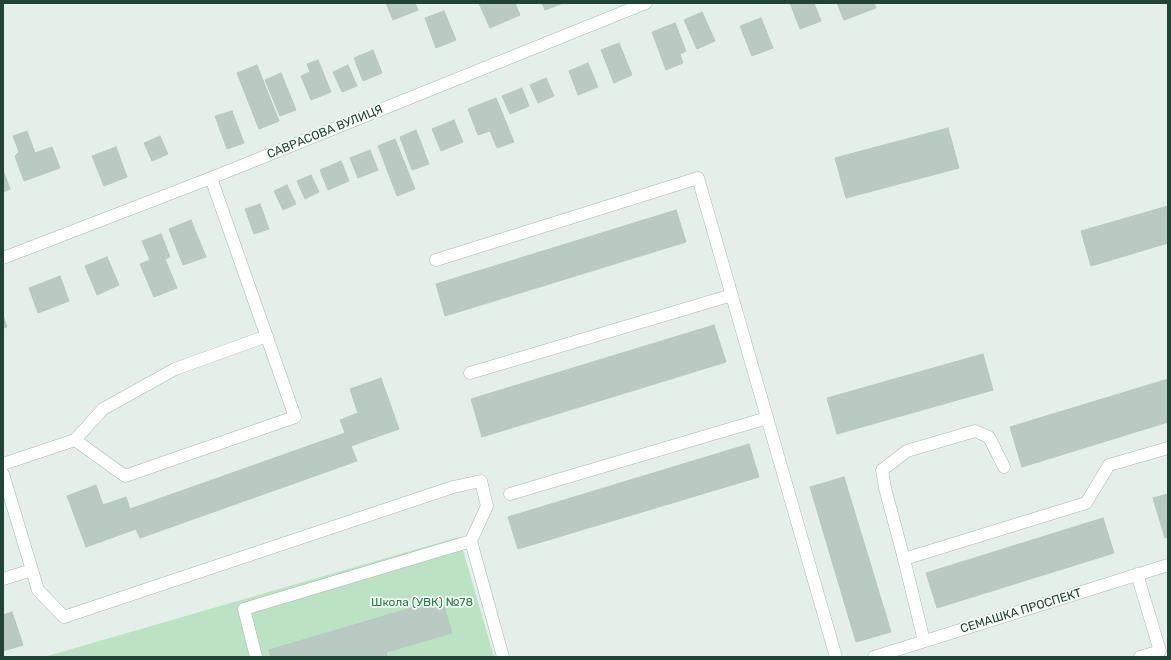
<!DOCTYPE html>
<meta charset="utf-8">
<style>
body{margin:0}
#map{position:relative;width:1171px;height:660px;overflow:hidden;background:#e4efe9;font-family:Rubik,sans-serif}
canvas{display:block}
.frame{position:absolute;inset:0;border:4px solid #214338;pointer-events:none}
</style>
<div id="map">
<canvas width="1171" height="660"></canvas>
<div class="frame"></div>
</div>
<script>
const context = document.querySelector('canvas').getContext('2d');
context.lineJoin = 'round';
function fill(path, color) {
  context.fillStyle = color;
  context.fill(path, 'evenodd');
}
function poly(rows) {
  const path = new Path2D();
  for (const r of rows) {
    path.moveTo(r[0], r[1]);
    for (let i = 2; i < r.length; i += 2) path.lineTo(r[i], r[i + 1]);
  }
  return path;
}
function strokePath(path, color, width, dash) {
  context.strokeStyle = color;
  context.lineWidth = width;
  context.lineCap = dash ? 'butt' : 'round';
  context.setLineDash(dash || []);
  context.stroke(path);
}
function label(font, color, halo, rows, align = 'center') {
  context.font = font + ' Rubik,sans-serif';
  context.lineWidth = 3.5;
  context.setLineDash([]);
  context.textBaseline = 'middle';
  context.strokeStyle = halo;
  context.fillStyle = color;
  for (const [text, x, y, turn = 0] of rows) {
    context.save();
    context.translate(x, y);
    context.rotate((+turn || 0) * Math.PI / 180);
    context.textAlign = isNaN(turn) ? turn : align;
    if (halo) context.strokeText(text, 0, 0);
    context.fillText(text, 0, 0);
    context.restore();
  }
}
const green = poly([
 [459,537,494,657,44,657]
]);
const building = poly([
 [386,3,415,3,418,10,393,20,386,3],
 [479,3,515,3,520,15,490,28,479,3],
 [542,3,563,3,545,10,542,3],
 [790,3,814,3,821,21,800,29,790,3],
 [837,3,874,3,876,8,844,20,837,3],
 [444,11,456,40,436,48,425,18,444,11],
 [702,12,715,41,697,49,684,20,702,12],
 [761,18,773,48,752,56,740,26,761,18],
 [675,23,686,51,680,54,683,63,666,70,652,32,675,23],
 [619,43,632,75,614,83,601,50,619,43],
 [373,50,382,73,363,81,354,58,373,50],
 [318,60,331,92,311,100,301,76,310,72,307,64,318,60],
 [588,63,598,87,578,95,569,71,588,63],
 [257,65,279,121,259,129,237,73,257,65],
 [348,65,357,86,342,92,333,72,348,65],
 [281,73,296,110,280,116,265,80,281,73],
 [546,78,554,96,538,103,530,85,546,78],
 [522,88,529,106,510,114,502,96,522,88],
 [496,98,514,142,497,148,490,131,478,135,468,109,496,98],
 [232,111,244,143,227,149,215,116,232,111],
 [454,120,463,142,441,151,432,129,454,120],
 [948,128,959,168,846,198,835,158,948,128],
 [416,130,429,164,412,170,400,137,416,130],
 [27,131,35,153,52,147,60,168,24,181,15,156,19,152,13,136,27,131],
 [160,136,168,154,152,161,144,143,160,136],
 [395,139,415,189,397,196,378,146,395,139],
 [116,147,127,177,104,186,92,156,116,147],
 [370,150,378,170,358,178,350,158,370,150],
 [341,161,349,181,328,190,320,170,341,161],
 [3,170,10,189,3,192,3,170],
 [311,175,319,192,305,199,297,181,311,175],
 [287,185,296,204,283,210,274,191,287,185],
 [260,204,269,229,254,234,245,209,260,204],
 [1168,206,1168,243,1091,266,1081,231,1168,206],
 [676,210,686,242,445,316,436,284,676,210],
 [191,220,206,257,183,265,169,229,191,220],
 [161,234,170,257,165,259,177,288,154,297,140,264,150,260,142,241,161,234],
 [107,257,119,285,97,295,85,266,107,257],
 [60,276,69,301,38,313,29,288,60,276],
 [3,315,7,327,3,328,3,315],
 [714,325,726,362,482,437,471,399,714,325],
 [983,354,993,390,837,434,827,398,983,354],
 [381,378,399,429,351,446,357,461,140,538,136,529,86,547,67,496,96,485,103,505,126,497,130,509,345,433,340,420,358,413,350,389,381,378],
 [1168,379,1168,422,1022,467,1010,427,1168,379],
 [749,444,759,477,518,549,508,517,749,444],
 [844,477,891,632,856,642,810,487,844,477],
 [1168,494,1168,537,1165,538,1153,498,1168,494],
 [1103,518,1114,553,937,608,926,573,1103,518],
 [442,599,452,633,386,652,387,657,271,657,269,650,442,599],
 [12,612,23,645,3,651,3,615,12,612]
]);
const minor = poly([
 [3,258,211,178,646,3],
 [436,260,698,178,836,657],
 [470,373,732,295],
 [75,440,103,409,175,369,267,336],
 [3,464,75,440,125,476,295,417,211,178],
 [3,474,38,590,64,617,453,487,481,481,487,506,471,541],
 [510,494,767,418],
 [904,559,1086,503,1109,465,1168,448],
 [1137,574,1160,651,1140,657],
 [3,579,32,570],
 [924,641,904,559,885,488,882,470,907,451,975,431,989,437,1004,467],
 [256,657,244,609,471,541,503,657],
 [874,657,1168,565]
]);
const streetNames = [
 ["САВРАСОВА ВУЛИЦЯ",325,132,-22],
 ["СЕМАШКА ПРОСПЕКТ",1021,611,-17]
];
const parkNames = [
 ["Школа (УВК) №78",422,603]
];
fill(green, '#bbe2c3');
fill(building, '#b9cac2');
strokePath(building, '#b5c9c0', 1);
strokePath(minor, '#a6b8b0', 13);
strokePath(minor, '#fff', 12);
label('12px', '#214338', '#f5fbf7', streetNames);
label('12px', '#277e43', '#f5fbf7', parkNames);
</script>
